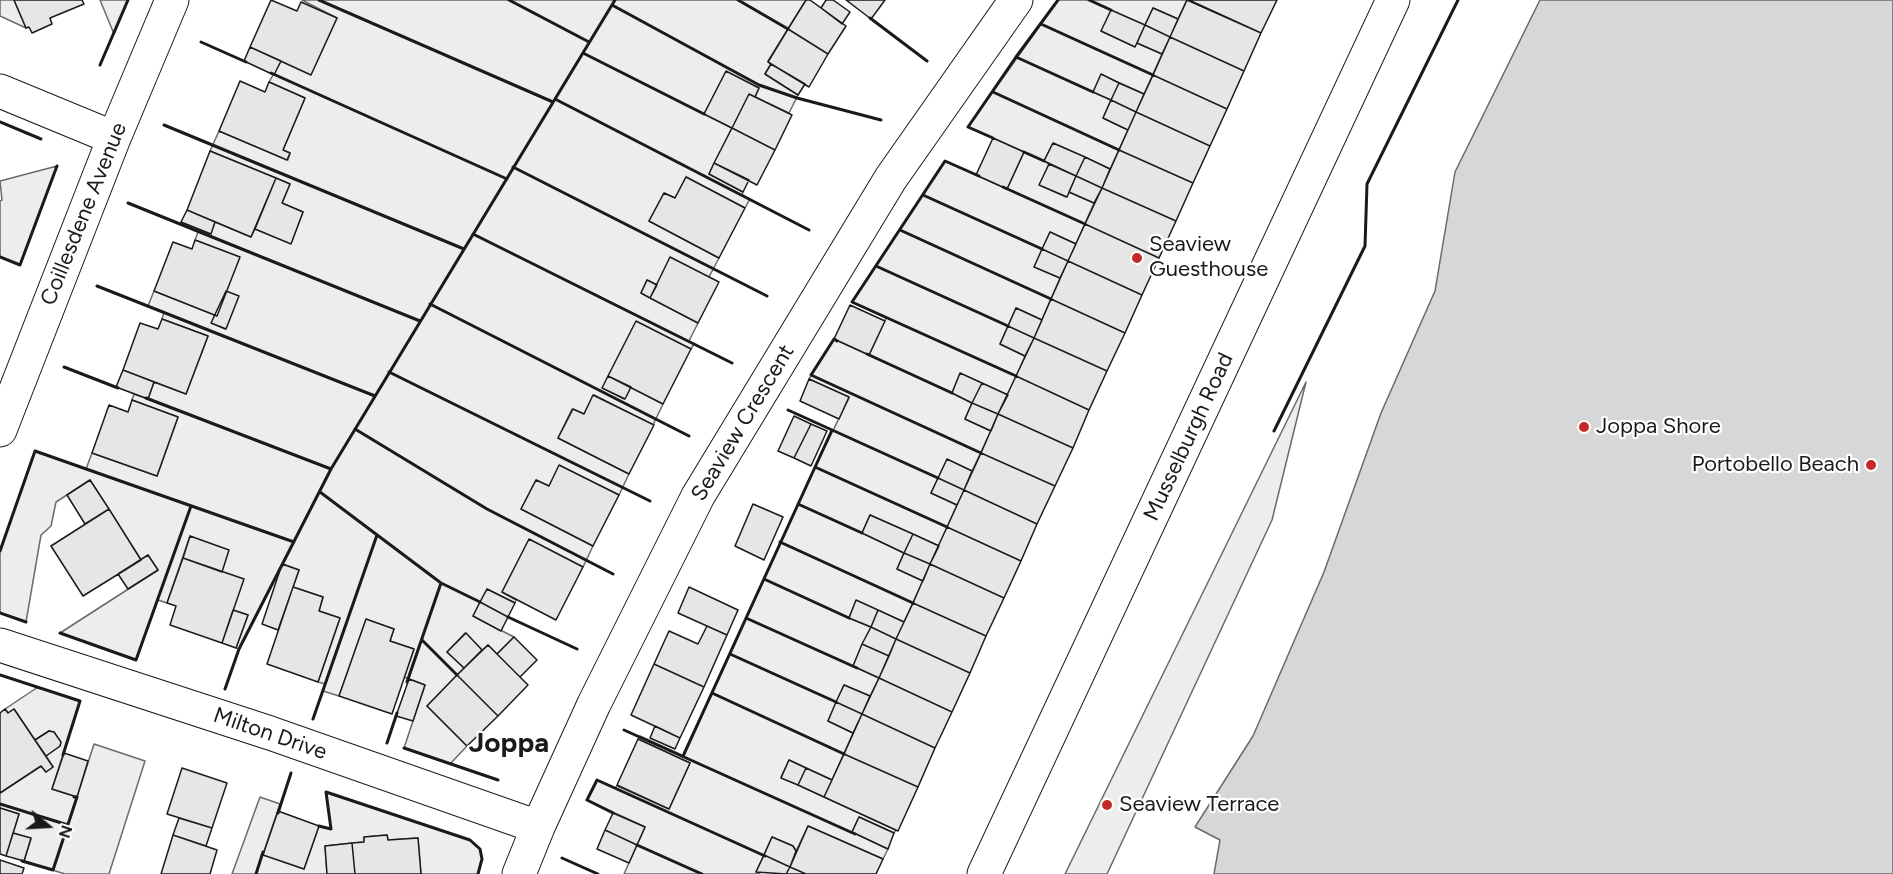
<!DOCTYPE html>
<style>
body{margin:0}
#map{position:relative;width:1893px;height:874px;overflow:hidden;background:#fff;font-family:Figtree,sans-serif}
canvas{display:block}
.north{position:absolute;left:18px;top:796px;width:60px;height:60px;-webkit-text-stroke:4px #fff;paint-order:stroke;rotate:108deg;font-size:16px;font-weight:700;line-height:24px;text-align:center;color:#1a1a1a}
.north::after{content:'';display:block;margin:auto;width:21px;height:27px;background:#1a1a1a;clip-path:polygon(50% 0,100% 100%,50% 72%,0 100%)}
</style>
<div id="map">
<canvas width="1893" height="874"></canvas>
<div class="north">N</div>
</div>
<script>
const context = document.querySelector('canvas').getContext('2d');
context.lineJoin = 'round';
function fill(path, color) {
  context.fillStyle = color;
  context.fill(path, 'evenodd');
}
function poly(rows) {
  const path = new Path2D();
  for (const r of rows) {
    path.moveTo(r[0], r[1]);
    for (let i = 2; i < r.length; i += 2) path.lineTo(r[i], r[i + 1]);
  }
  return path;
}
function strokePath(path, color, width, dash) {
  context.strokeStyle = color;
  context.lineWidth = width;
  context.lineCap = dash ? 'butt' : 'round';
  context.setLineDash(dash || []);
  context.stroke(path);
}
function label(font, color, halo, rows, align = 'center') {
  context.font = font + ' Figtree,sans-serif';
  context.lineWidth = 4.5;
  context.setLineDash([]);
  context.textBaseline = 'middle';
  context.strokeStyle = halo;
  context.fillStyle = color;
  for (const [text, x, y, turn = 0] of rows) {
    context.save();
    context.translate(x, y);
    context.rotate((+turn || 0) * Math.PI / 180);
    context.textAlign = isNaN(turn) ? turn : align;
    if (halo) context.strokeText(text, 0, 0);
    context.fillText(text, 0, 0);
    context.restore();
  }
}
const built = poly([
 [0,0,14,0,26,28,0,16,0,0],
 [100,0,128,0,114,34,100,0],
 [302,0,806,0,768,61,771,64,765,74,798,95,789,113,755,97,759,88,726,72,704,114,732,128,709,174,743,192,742,195,750,199,745,208,686,177,675,198,664,193,649,221,719,258,709,277,657,285,647,280,641,293,698,323,689,341,694,344,691,349,636,322,603,388,624,399,631,387,663,404,653,425,594,395,584,414,572,409,558,438,629,474,619,495,560,466,549,486,536,480,521,509,593,546,583,567,529,540,502,592,516,600,515,603,487,589,473,616,514,637,497,654,488,645,482,650,465,633,447,652,464,668,427,706,467,746,450,764,404,748,425,685,404,677,414,649,390,641,394,629,366,620,339,696,323,691,325,684,318,682,340,618,319,611,323,597,293,587,299,570,283,564,239,649,236,648,248,615,233,610,222,572,190,536,167,603,158,600,136,660,60,633,158,570,148,555,141,560,90,480,56,502,51,526,41,535,26,622,0,613,0,551,35,451,86,469,92,453,157,476,178,417,132,400,134,394,148,399,154,382,186,394,208,336,162,319,164,312,148,306,154,291,215,315,212,323,225,329,226,291,239,257,195,240,198,232,181,224,181,222,210,234,215,222,251,237,255,229,291,243,303,212,282,203,290,184,210,151,219,131,288,160,290,153,283,150,305,98,269,82,281,61,311,74,337,18,302,0],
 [1058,0,1187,0,1178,19,1153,8,1145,25,1101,31,1134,46,1137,43,1162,54,1144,94,1102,75,1093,92,1111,100,1103,118,1128,130,1110,169,1053,143,1044,161,1049,164,1040,185,1066,197,1069,192,1094,203,1076,244,1050,232,1035,267,1060,278,1042,320,1016,308,1000,344,1025,356,1008,395,960,374,952,393,972,403,965,419,991,431,972,471,947,460,931,493,957,505,939,546,870,515,862,533,904,553,897,569,923,581,904,622,856,601,849,618,871,627,853,666,879,678,870,696,844,685,828,721,853,733,832,780,789,760,781,777,896,830,894,833,859,817,852,832,888,849,883,859,808,826,796,851,793,846,772,837,756,872,760,874,624,874,645,827,587,800,597,780,615,788,617,786,669,809,690,763,638,739,640,736,684,756,815,467,849,398,809,379,834,339,869,355,886,318,852,302,945,161,1007,189,1024,152,968,127,1058,0],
 [57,166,20,265,0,257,0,201,2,200,0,181,57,166],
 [1306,382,1272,520,1107,874,1065,874,1306,382],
 [38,687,80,701,52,789,77,797,94,744,145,761,109,874,65,874,24,861,31,839,13,833,19,814,0,808,0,793,41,766,46,772,53,767,46,756,60,746,60,742,54,732,49,731,35,740,14,709,8,713,5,709,38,687],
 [326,792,470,840,480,849,482,859,478,874,421,874,418,838,388,840,387,835,364,837,364,842,325,846,327,874,232,874,260,797,280,804,263,854,304,869,319,826,331,829,326,792]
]);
const water = poly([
 [1540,0,1893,0,1893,874,1214,874,1220,840,1195,827,1253,736,1324,572,1381,413,1435,291,1455,172,1540,0]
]);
const building = poly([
 [14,0,82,0,84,4,50,18,52,24,32,33,29,27,26,28,14,0],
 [271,0,297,11,301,2,337,18,311,75,250,47,271,0],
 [806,0,810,0,846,26,828,54,788,29,806,0],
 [826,0,833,0,850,12,842,24,821,8,826,0],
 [846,0,885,0,871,19,846,0],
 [1187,0,1261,33,1244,71,1170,37,1187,0],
 [1189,0,1277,0,1261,33,1189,0],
 [1153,8,1178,19,1170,37,1145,25,1153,8],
 [1111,10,1145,25,1135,47,1101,31,1111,10],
 [1145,25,1170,37,1162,54,1137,43,1145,25],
 [788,29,828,54,809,87,768,62,788,29],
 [1170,37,1244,71,1227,109,1153,75,1170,37],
 [250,47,281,61,274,75,244,61,250,47],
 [771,64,805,84,798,95,765,74,771,64],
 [726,71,759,88,755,97,749,94,732,128,704,114,726,71],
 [1101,74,1119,83,1111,100,1093,92,1101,74],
 [1153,75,1227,109,1210,146,1136,112,1153,75],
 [240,81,265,92,269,82,305,98,283,150,290,153,287,160,219,131,240,81],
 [1119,83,1144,94,1136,112,1111,100,1119,83],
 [749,94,792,115,775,150,732,128,749,94],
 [1111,100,1136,112,1128,130,1103,118,1111,100],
 [1136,112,1210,146,1193,183,1119,150,1136,112],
 [732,128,775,150,757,185,714,163,732,128],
 [993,138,1024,152,1007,189,976,175,993,138],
 [1053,143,1085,157,1076,176,1044,161,1053,143],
 [1119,150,1193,183,1176,221,1102,188,1119,150],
 [210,151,276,178,251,237,187,210,210,151],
 [1085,157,1110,169,1102,188,1076,176,1085,157],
 [714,163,749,180,743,192,709,174,714,163],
 [1049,164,1076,176,1067,197,1039,185,1049,164],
 [1076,176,1102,188,1094,203,1069,192,1076,176],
 [686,177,745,208,719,258,649,221,664,193,675,198,686,177],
 [276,178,290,184,282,203,303,212,291,244,255,229,276,178],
 [1102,188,1176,221,1159,258,1085,224,1102,188],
 [187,210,215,222,211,234,181,222,187,210],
 [1085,224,1159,258,1142,295,1068,261,1085,224],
 [1050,232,1076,244,1068,261,1042,249,1050,232],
 [195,240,240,257,217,316,154,291,173,242,192,249,195,240],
 [1042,249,1068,261,1060,278,1034,267,1042,249],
 [670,257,719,282,698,323,650,298,670,257],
 [1068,261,1142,295,1125,333,1051,299,1068,261],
 [647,280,657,285,650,298,641,293,647,280],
 [226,291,239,296,226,329,211,323,226,291],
 [1051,299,1125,333,1107,371,1034,338,1051,299],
 [850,305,885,321,869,355,834,339,850,305],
 [1016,308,1042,320,1034,338,1008,326,1016,308],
 [162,319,208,336,186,394,123,370,140,323,158,329,162,319],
 [636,321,691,349,663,404,608,376,636,321],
 [1008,326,1034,338,1025,356,1000,344,1008,326],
 [1034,338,1107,371,1089,410,1016,376,1034,338],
 [123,370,154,382,148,399,116,387,123,370],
 [960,373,982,383,972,403,952,393,960,373],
 [608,376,631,387,625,399,602,388,608,376],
 [1016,376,1089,410,1073,448,998,414,1016,376],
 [809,379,849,397,839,419,800,401,809,379],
 [982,383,1008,395,998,414,972,403,982,383],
 [593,395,654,425,629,474,558,438,573,409,584,414,593,395],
 [132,400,178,417,157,476,92,453,109,405,128,412,132,400],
 [972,403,998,414,991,431,965,419,972,403],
 [998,414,1073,448,1055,486,981,453,998,414],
 [794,416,811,424,794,458,778,451,794,416],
 [811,424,827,431,811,466,794,458,811,424],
 [981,453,1055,486,1037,524,964,490,981,453],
 [947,459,972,471,964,490,938,478,947,459],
 [559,465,619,495,593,546,521,509,536,480,549,486,559,465],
 [938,478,964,490,957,505,931,493,938,478],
 [90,480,109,509,85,524,67,495,90,480],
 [964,490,1037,524,1021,561,947,527,964,490],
 [753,504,783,517,764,560,735,546,753,504],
 [109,509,141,560,83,596,51,546,109,509],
 [870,515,913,534,904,553,862,533,870,515],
 [947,527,1021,561,1004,598,930,564,947,527],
 [913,534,939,546,930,564,904,553,913,534],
 [190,536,229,550,222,572,183,558,190,536],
 [529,539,583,567,556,620,502,592,529,539],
 [904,553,930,564,923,581,897,569,904,553],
 [148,555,158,570,128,589,118,574,148,555],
 [183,558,244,579,222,643,170,625,176,606,167,603,183,558],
 [282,564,299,570,278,630,262,624,282,564],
 [930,564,1004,598,986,636,913,603,930,564],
 [293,587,323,597,319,611,340,618,318,682,267,664,293,587],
 [689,587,738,610,727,635,678,613,689,587],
 [487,589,515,603,508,617,480,602,487,589],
 [856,600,878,610,871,627,849,618,856,600],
 [480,602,508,617,501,631,473,616,480,602],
 [913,603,986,636,970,673,896,639,913,603],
 [233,610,248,615,236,648,222,643,233,610],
 [878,610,904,622,896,639,871,627,878,610],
 [366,619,394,629,390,641,414,649,392,714,339,696,366,619],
 [707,626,727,635,704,687,654,664,669,631,698,644,707,626],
 [871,627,896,639,889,656,862,644,871,627],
 [466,633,482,650,464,668,447,652,466,633],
 [514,637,537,660,520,677,497,654,514,637],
 [896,639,970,673,952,712,879,678,896,639],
 [862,644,889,656,879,678,853,666,862,644],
 [488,645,528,685,498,716,457,675,488,645],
 [654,664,704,687,680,738,631,715,654,664],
 [457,675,498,716,467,746,427,706,457,675],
 [879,678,952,712,935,748,862,714,879,678],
 [409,679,425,685,413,721,396,716,409,679],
 [844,685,870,696,862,714,836,702,844,685],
 [836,702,862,714,853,733,828,721,836,702],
 [5,709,8,713,14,709,53,767,46,772,41,766,0,793,0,713,5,709],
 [862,714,935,748,918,787,844,754,862,714],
 [655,726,680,738,675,749,650,738,655,726],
 [49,731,54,732,61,742,60,746,46,756,35,740,49,731],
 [638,739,690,763,669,809,617,785,638,739],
 [64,753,88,761,77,797,52,789,64,753],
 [844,754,918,787,898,831,824,797,844,754],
 [789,760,806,768,798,785,781,778,789,760],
 [182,768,227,783,212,828,167,814,182,768],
 [806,768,832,780,824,797,798,785,806,768],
 [0,808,19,814,6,856,0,854,0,808],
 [278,811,319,826,304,869,263,855,278,811],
 [613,813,645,827,637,845,605,830,613,813],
 [859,817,894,833,888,849,852,832,859,817],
 [179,818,212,828,206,846,173,835,179,818],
 [808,826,883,859,876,874,806,874,790,867,808,826],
 [605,830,637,845,629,863,597,849,605,830],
 [13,833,31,838,24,861,6,856,13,833],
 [173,835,217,850,210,874,161,874,173,835],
 [387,835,388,840,418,838,421,874,355,874,352,843,364,842,364,837,387,835],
 [772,837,793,846,796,851,790,867,764,855,772,837],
 [352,843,355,874,327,874,325,846,352,843],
 [764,855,790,867,786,874,756,872,764,855],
 [0,860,24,868,22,874,0,874,0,860],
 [790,867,806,874,786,874,790,867]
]);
const street = poly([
 [0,91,114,138],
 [0,430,114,138,172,0],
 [0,645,270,733,538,827],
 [519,874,538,827,594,704,698,496,891,178,1016,0]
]);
const secondary = poly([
 [984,874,1393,0]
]);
const wall = poly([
 [319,0,553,102],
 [509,0,589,42],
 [738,0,788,29],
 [1089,0,1111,10],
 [612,5,759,85,797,98,881,120],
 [870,18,927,61],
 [1041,24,1153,75],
 [201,42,246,62],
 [583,53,704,114],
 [1016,57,1058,0],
 [100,65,128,0],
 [271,73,507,179],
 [993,92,1119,150],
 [555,99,809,230],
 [0,122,41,139],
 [164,125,464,249],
 [993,138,968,127,1016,57,1093,92],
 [1024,152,1044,161],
 [513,167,767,296],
 [979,176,945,161,852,302,1016,376],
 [1003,187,1085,224],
 [923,195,1042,249],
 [128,203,420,321],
 [900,230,1051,299],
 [473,234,732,363],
 [0,257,20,265,57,166],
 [876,266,1008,326],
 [97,286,375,396],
 [430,304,689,436],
 [837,341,834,339,811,375,981,453],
 [867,354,952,393],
 [64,367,118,388],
 [389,372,650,501],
 [146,398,331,469],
 [788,410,938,478],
 [355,429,487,509,613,574],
 [1274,431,1365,246,1367,184,1458,0],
 [815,467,947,527],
 [320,492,441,583,480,602],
 [798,504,862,533],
 [780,542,913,603],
 [0,551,35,451,294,542],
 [764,579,849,618],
 [0,613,26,622],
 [508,617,577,649],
 [746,618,857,668],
 [60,633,136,660,191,506],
 [422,640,457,675],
 [730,654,836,702],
 [0,675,80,701,63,755],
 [407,682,441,583],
 [225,689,239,649,331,469,615,0],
 [712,693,844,754],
 [313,719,377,535],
 [624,730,855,834],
 [387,743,397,713],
 [404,748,498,780],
 [683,756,832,430],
 [0,804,68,825],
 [278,813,291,773],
 [613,813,587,800,597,780,765,856],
 [319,826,331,829,326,792,470,840,480,849,482,859,478,874],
 [637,845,702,874],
 [562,858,598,874],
 [22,861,53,870,77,797,74,797],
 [256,874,263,852]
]);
const markers = [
 [1137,258,6,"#c62828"],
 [1584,427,6,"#c62828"],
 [1871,465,6,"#c62828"],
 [1107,805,6,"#c62828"]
];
const streetNames = [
 ["Coillesdene Avenue",84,214,-68],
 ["Seaview Crescent",743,423,-59],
 ["Musselburgh Road",1189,437,-65],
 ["Milton Drive",270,734,19]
];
const poiNames = [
 ["Seaview",1149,245],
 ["Guesthouse",1149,270],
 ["Joppa Shore",1596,427],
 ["Portobello Beach",1859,465,"right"],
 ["Seaview Terrace",1119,805]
];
const districtNames = [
 ["Joppa",509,744]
];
fill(built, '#ededed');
strokePath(built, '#6a6a6a', 1.5);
fill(water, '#d7d7d7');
strokePath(water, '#6a6a6a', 1.5);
fill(building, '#e6e6e6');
strokePath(building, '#1a1a1a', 1.5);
strokePath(street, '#1a1a1a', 35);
strokePath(secondary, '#1a1a1a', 35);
strokePath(street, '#fff', 33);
strokePath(secondary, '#fff', 33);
strokePath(wall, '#1a1a1a', 3);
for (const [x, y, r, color] of markers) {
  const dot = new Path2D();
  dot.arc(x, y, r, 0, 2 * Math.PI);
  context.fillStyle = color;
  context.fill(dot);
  strokePath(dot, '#fff', 2);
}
label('22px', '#1a1a1a', '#fff', streetNames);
label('22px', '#1a1a1a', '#fff', poiNames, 'left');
label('bold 28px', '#1a1a1a', '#fff', districtNames);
</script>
